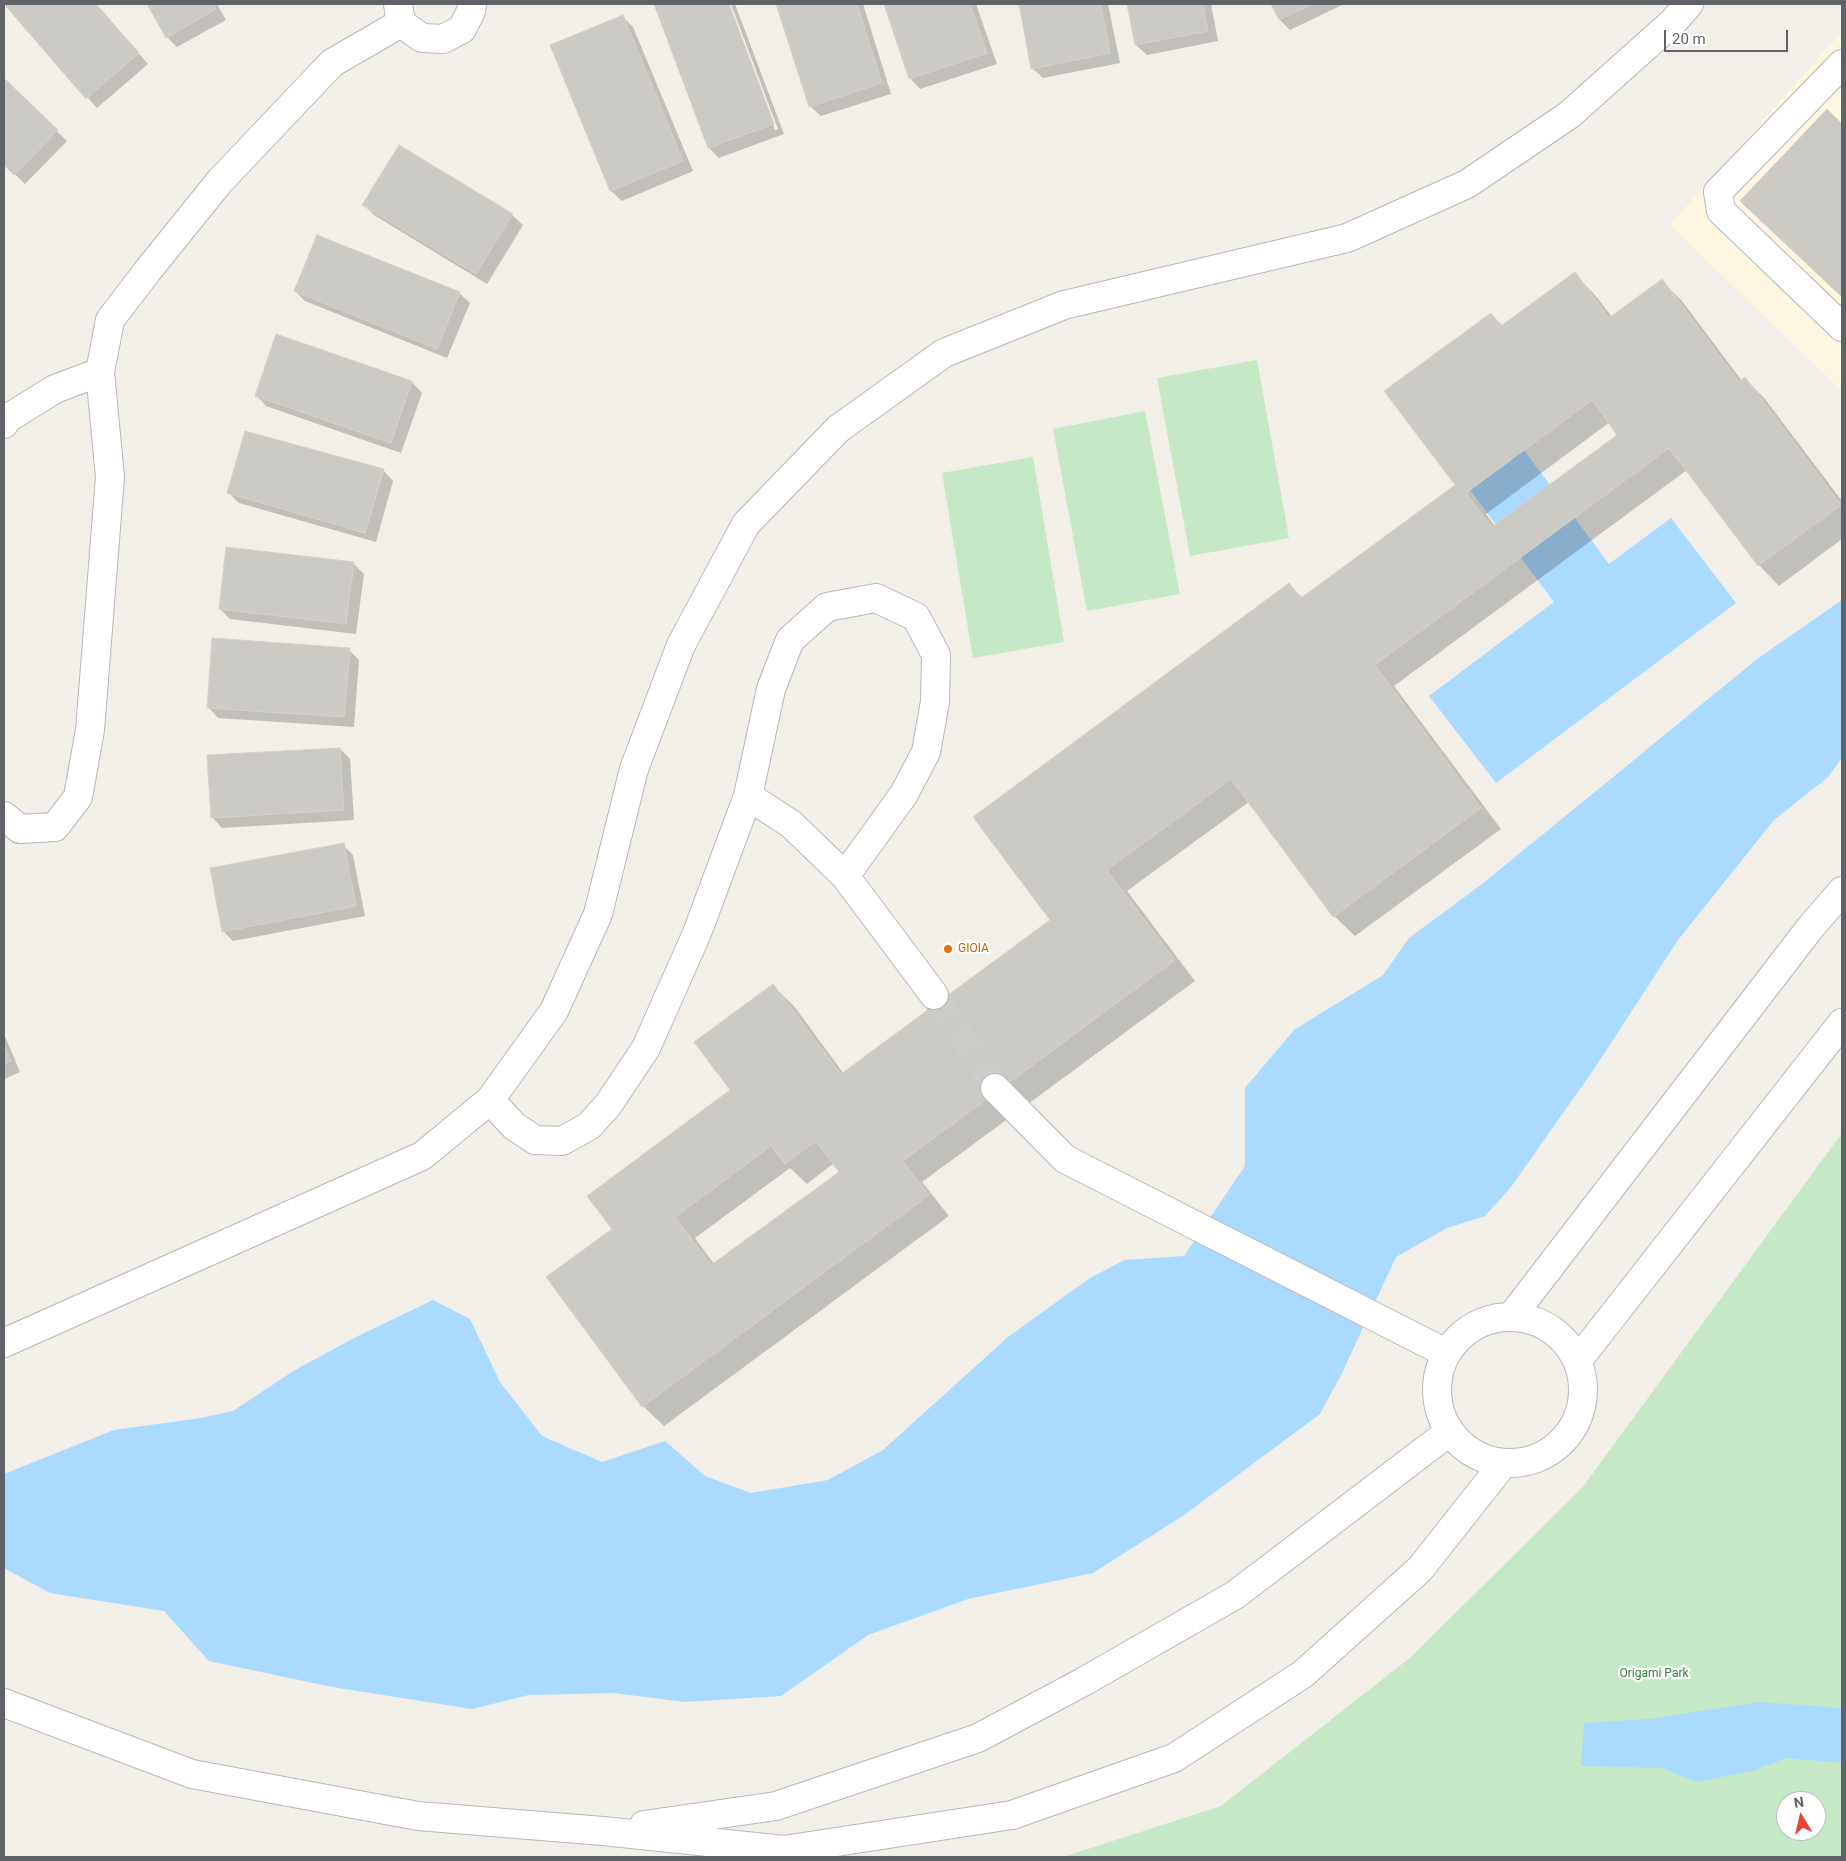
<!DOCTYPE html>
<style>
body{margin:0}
#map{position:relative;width:1846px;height:1861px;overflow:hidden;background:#f1efe8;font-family:Roboto,sans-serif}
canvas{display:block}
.frame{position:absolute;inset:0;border:5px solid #5f6368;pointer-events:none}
.north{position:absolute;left:1776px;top:1791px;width:50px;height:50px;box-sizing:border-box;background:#fff;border:1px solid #bfc1c3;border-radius:50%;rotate:351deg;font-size:14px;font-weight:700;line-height:20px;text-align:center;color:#5f6368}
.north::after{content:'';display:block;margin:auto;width:18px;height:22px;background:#ea4335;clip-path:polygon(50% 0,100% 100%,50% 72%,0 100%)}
.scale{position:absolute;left:1664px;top:30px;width:124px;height:22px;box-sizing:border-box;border:2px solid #5f6368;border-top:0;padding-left:6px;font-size:15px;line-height:18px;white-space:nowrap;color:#5f6368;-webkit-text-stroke:4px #fff;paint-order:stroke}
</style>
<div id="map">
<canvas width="1846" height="1861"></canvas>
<div class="frame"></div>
<div class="north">N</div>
<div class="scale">20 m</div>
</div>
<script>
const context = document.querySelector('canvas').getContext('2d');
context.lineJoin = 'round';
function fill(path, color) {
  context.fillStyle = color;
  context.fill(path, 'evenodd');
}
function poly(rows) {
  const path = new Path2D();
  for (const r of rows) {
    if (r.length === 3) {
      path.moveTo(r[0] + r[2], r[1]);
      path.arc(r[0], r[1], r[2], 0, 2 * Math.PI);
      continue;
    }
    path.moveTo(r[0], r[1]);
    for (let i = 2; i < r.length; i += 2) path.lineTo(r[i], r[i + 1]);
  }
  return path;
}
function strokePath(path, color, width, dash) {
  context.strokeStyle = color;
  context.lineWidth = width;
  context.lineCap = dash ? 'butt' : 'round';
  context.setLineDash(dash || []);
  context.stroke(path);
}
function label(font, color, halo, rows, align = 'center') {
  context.font = font + ' Roboto,sans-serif';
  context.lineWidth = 4.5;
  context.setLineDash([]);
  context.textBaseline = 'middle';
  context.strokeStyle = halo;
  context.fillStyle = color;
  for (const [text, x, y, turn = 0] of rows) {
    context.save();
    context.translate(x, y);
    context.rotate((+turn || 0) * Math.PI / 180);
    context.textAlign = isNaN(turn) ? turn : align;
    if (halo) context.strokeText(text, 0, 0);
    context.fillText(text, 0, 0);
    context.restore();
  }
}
const commercial = poly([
 [1842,32,1842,392,1670,225]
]);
const green = poly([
 [1257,360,1289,538,1190,556,1157,378],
 [1145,411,1180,594,1087,611,1053,429],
 [1033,457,1064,642,973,658,942,473],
 [1842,1133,1842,1857,1063,1857,1221,1806,1411,1657,1582,1488],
 [1786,1801,1816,1801,1816,1831,1786,1831]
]);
const water = poly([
 [1524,450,1609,564,1671,518,1736,603,1496,783,1429,696,1554,602,1470,490],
 [1842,600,1842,758,1828,777,1774,820,1678,940,1594,1069,1511,1187,1485,1216,1447,1228,1396,1257,1342,1373,1320,1414,1184,1515,1093,1573,968,1599,868,1635,781,1696,685,1702,614,1693,529,1695,472,1709,332,1687,209,1661,164,1611,50,1593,4,1568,4,1474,114,1430,201,1418,233,1411,295,1370,356,1337,433,1300,470,1319,500,1382,542,1436,602,1462,665,1441,705,1476,751,1493,828,1480,883,1450,1008,1337,1090,1278,1125,1260,1184,1256,1245,1166,1245,1088,1294,1030,1383,975,1409,938,1482,884,1612,778,1757,659],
 [1759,1702,1842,1708,1842,1763,1786,1758,1752,1771,1695,1782,1662,1768,1581,1766,1584,1723,1650,1719]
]);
const shadow = poly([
 [5,4,96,4,148,64,97,108],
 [148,4,217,4,226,20,177,47,167,37],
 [655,4,728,4,775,130,778,129,731,4,735,4,784,134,719,158,709,148],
 [778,4,863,4,891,94,821,116,810,106],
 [885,4,976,4,997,64,920,89,910,78],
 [1020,4,1108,4,1120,63,1043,78,1032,68],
 [1129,4,1211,4,1218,41,1147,55,1136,45],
 [1272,4,1344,4,1290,30,1280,20],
 [622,16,633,27,693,171,622,201,611,191,551,46],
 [4,79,67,141,25,184,4,164],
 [1827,111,1842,125,1842,297,1757,216],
 [364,205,512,215,523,225,487,284,374,215],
 [1575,274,1595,295,1612,317,1662,281,1682,301,1742,381,1745,379,1765,399,1842,501,1842,539,1779,586,1759,565,1687,470,1394,686,1501,829,1355,936,1334,916,1249,802,1127,891,1195,981,922,1182,949,1216,664,1426,643,1406,614,1229,732,1091,773,986,794,1006,844,1074,1052,920,1289,585,1303,598,1456,485,1491,314,1503,326],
 [1610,422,1619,435,1495,526,1486,514],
 [834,1163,840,1172,714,1264,695,1238,790,1168,807,1184],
 [295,291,459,293,470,303,447,358,305,301],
 [412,382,422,393,401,453,266,406,256,395],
 [383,470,393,481,376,542,239,503,228,492],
 [353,563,364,574,356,634,230,619,220,609],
 [349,650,359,660,354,727,218,718,208,707],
 [340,749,350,759,354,820,222,828,212,817],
 [343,845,353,855,365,916,233,941,223,931],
 [4,1034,20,1072,4,1079]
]);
const building = poly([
 [4,4,96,4,139,53,86,99,4,4],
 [147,4,213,4,216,9,166,38,147,4],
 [654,4,729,4,774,124,708,148,654,4],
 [776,4,857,4,882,83,809,107,776,4],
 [884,4,970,4,987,53,909,79,884,4],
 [1019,4,1101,4,1110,53,1031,69,1019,4],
 [1127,4,1203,4,1208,31,1135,45,1127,4],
 [1271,4,1313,4,1279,20,1271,4],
 [623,15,683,161,610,191,550,45,623,15],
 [4,78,58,130,14,175,4,165,4,78],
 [1827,109,1842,124,1842,297,1740,201,1827,109],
 [399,145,513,214,476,274,362,205,399,145],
 [317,235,460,292,437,349,294,291,317,235],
 [1575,272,1609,318,1662,279,1739,382,1745,377,1841,505,1758,566,1669,448,1375,665,1481,808,1333,917,1231,779,1107,870,1175,960,903,1161,929,1195,642,1407,546,1277,612,1229,587,1196,730,1090,694,1042,773,984,841,1074,1050,920,973,817,1289,583,1301,598,1455,485,1384,391,1491,313,1501,326,1575,272],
 [1592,400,1617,435,1492,527,1466,493,1592,400],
 [816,1141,839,1172,711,1265,675,1217,771,1146,785,1164,816,1141],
 [276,334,412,381,391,443,255,396,276,334],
 [245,431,384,469,365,533,227,493,245,431],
 [226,547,354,562,346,624,219,609,226,547],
 [212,638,350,648,344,717,207,708,212,638],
 [340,748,344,810,211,818,207,755,340,748],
 [344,843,356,906,222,932,210,868,344,843],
 [4,1045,11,1061,4,1064,4,1045]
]);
const minorTunnel = poly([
 [934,995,995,1088]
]);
const minor = poly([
 [398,4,401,23,422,38,443,39,462,29,471,11,472,4],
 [1842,64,1718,192,1721,211,1842,327],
 [4,424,8,418,55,389,100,372],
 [748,796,771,689,790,640,827,607,876,598,916,617,936,655,935,702,926,752,904,794,845,876],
 [4,816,20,829,55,827,78,797,90,730,110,477,100,372,110,320,149,269,220,181,332,63,401,23],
 [995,1088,1065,1159,1446,1353],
 [490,1100,514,1126,535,1140,562,1141,589,1126,608,1105,646,1048,697,933,748,796,791,824,845,876,934,995],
 [1512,1316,1810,928,1842,891],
 [1510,1390,73],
 [4,1343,422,1156,490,1100,554,1011,598,914,634,769,681,645,746,524,838,429,944,353,1064,305,1347,238,1467,184,1569,115,1673,22,1689,4],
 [1578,1360,1842,1023],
 [4,1703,192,1774,418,1816,603,1831,784,1850,1012,1815,1174,1758,1303,1674,1420,1569,1503,1464],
 [644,1825,776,1806,978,1738,1083,1682,1235,1595,1449,1432]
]);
const markers = [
 [948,949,5,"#e8710a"]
];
const foodNames = [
 ["GIOIA",958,949]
];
const parkNames = [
 ["Origami Park",1654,1674]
];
fill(commercial, '#fef7e0');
fill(green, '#c5e8c5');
fill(water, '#aadaff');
fill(shadow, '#0003');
fill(building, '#cccac5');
strokePath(building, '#d6d1c6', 1);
strokePath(minorTunnel, '#ccccc8', 28, [28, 14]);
strokePath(minor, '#b5b8bc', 30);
strokePath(minor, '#fff', 28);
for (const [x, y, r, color] of markers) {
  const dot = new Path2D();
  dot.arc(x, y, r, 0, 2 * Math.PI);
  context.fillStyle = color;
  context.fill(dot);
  strokePath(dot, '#fff', 2);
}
label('12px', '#c56008', '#fff', foodNames, 'left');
label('12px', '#348238', '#fff', parkNames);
</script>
